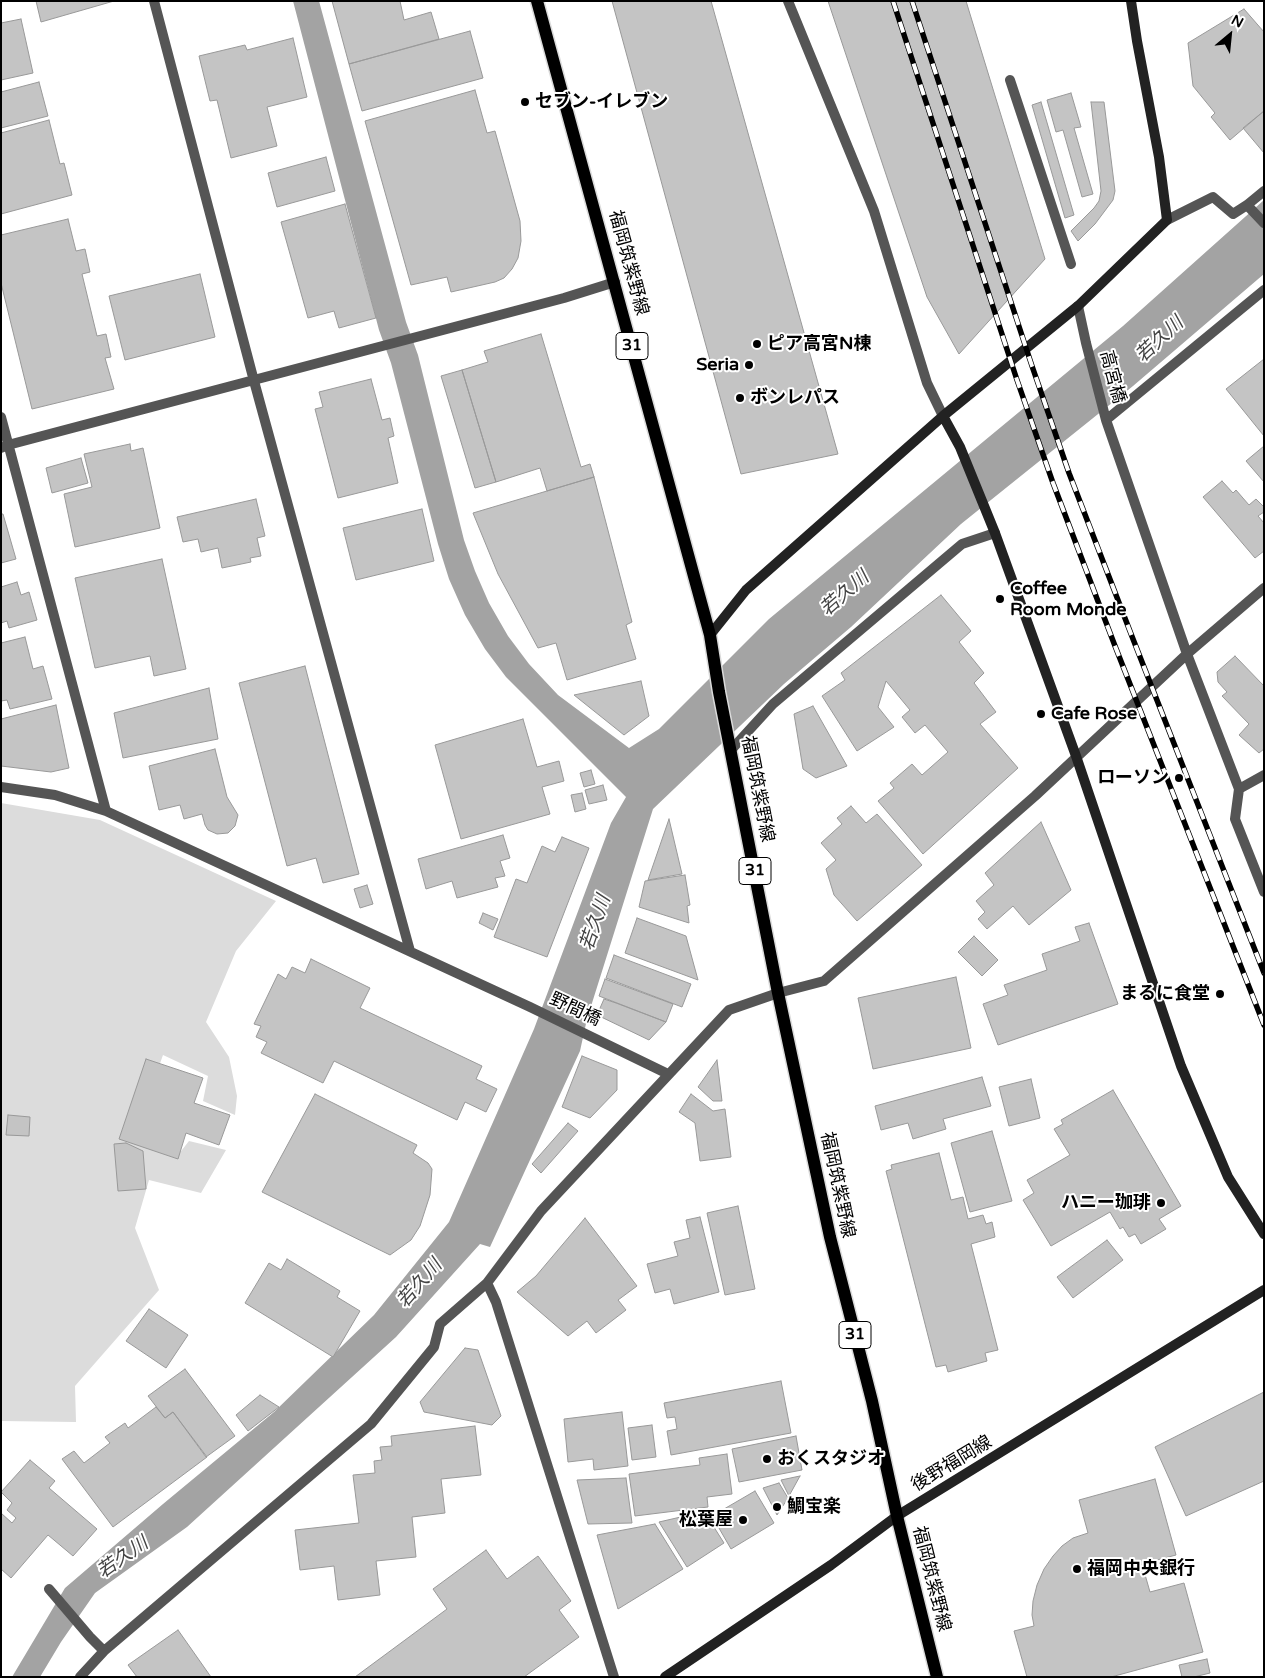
<!DOCTYPE html>
<meta charset="utf-8">
<style>
body{margin:0}
#map{position:relative;width:1265px;height:1678px;overflow:hidden;background:#fff;font-family:"Varela Round",sans-serif}
canvas{display:block}
.frame{position:absolute;inset:0;border:2px solid #000;pointer-events:none}
.north{position:absolute;left:1205px;top:10px;width:50px;height:50px;-webkit-text-stroke:4px #fff;paint-order:stroke;rotate:28deg;font-size:14px;font-weight:700;line-height:20px;text-align:center;color:#000}
.north::after{content:'';display:block;margin:auto;width:18px;height:22px;background:#000;clip-path:polygon(50% 0,100% 100%,50% 72%,0 100%)}
</style>
<div id="map">
<canvas width="1265" height="1678"></canvas>
<div class="frame"></div>
<div class="north">N</div>
</div>
<script>
const context = document.querySelector('canvas').getContext('2d');
context.lineJoin = 'round';
function fill(path, color) {
  context.fillStyle = color;
  context.fill(path, 'evenodd');
}
function poly(rows) {
  const path = new Path2D();
  for (const r of rows) {
    path.moveTo(r[0], r[1]);
    for (let i = 2; i < r.length; i += 2) path.lineTo(r[i], r[i + 1]);
  }
  return path;
}
function strokePath(path, color, width, dash) {
  context.strokeStyle = color;
  context.lineWidth = width;
  context.lineCap = dash ? 'butt' : 'round';
  context.setLineDash(dash || []);
  context.stroke(path);
}
function label(font, color, halo, rows, align = 'center') {
  context.font = font + ' "Varela Round","Noto Sans JP",sans-serif';
  context.lineWidth = 4;
  context.setLineDash([]);
  context.textBaseline = 'middle';
  context.strokeStyle = halo;
  context.fillStyle = color;
  for (const [text, x, y, turn = 0] of rows) {
    context.save();
    context.translate(x, y);
    context.rotate((+turn || 0) * Math.PI / 180);
    context.textAlign = isNaN(turn) ? turn : align;
    if (halo) context.strokeText(text, 0, 0);
    context.fillText(text, 0, 0);
    context.restore();
  }
}
const green = poly([
 [1,803,100,820,276,901,236,951,206,1022,229,1057,237,1096,235,1115,203,1101,208,1076,163,1055,133,1139,178,1155,189,1141,226,1150,201,1193,149,1180,135,1228,159,1290,75,1386,76,1422,1,1421]
]);
const water = poly([
 [293,1,319,1,406,322,418,355,464,540,475,571,489,603,508,636,529,664,558,695,629,748,659,729,769,619,1123,326,1264,200,1264,274,1133,386,961,524,851,627,784,684,653,809,587,1019,580,1051,490,1247,480,1244,396,1337,187,1527,95,1593,61,1642,40,1677,12,1677,65,1588,163,1504,274,1412,374,1315,449,1222,534,1029,611,823,626,797,506,677,485,649,465,615,449,579,438,544,391,363,379,330]
]);
const building = poly([
 [36,1,114,1,41,22,36,1],
 [332,1,400,1,404,20,431,12,439,39,349,64,332,1],
 [612,1,711,1,838,454,741,474,612,1],
 [828,1,966,1,1045,259,959,354,927,297,828,1],
 [1244,9,1264,32,1264,111,1230,140,1211,117,1215,113,1193,86,1188,43,1244,9],
 [21,19,33,73,1,80,1,23,21,19],
 [470,31,483,78,362,111,349,64,470,31],
 [293,38,307,97,267,107,277,146,231,158,217,100,210,101,199,56,245,45,247,50,293,38],
 [39,82,48,116,1,128,1,92,39,82],
 [475,90,487,133,495,131,520,221,521,241,518,258,512,269,504,278,495,282,451,292,447,277,411,285,365,121,475,90],
 [1071,93,1081,127,1074,128,1093,194,1082,197,1063,130,1056,132,1047,100,1071,93],
 [1041,102,1074,215,1065,218,1032,105,1041,102],
 [1091,102,1104,102,1115,191,1113,200,1095,224,1078,241,1071,231,1094,208,1099,201,1101,191,1091,102],
 [1264,111,1264,153,1243,128,1264,111],
 [49,120,60,164,64,163,72,195,1,214,1,133,49,120],
 [326,157,335,191,277,207,268,173,326,157],
 [345,204,376,318,339,328,334,311,308,318,281,222,345,204],
 [68,219,76,251,85,249,90,272,82,274,97,336,106,334,111,357,105,358,114,389,32,409,1,283,1,235,68,219],
 [200,274,215,337,125,360,109,296,200,274],
 [541,334,581,467,590,464,594,477,547,491,540,468,496,482,462,370,488,362,484,351,541,334],
 [1264,359,1264,436,1226,389,1264,359],
 [462,370,496,482,475,488,441,376,462,370],
 [371,379,382,420,390,418,394,436,388,438,398,483,338,498,315,409,323,407,319,392,371,379],
 [130,444,131,451,143,448,160,528,75,547,64,494,92,487,84,454,130,444],
 [1264,446,1264,482,1246,461,1264,446],
 [81,458,88,483,52,493,46,468,81,458],
 [594,477,632,622,626,625,636,659,567,680,556,643,538,648,498,574,473,513,594,477],
 [1222,481,1233,493,1236,490,1249,505,1256,499,1264,507,1264,512,1258,516,1264,523,1264,551,1255,558,1203,497,1222,481],
 [256,499,265,536,257,538,261,556,250,558,251,562,222,568,218,548,201,552,198,539,183,542,177,517,256,499],
 [422,509,434,561,356,580,343,528,422,509],
 [1,514,3,514,16,559,1,563,1,514],
 [162,559,186,669,154,676,150,656,95,668,75,578,162,559],
 [17,582,21,595,29,592,37,620,9,628,7,621,1,623,1,587,17,582],
 [941,595,971,631,959,642,984,673,974,683,996,712,980,724,1018,768,923,854,878,801,894,788,890,783,912,764,922,775,948,752,925,725,915,733,902,717,910,710,886,681,878,707,894,727,857,751,822,696,845,680,841,673,941,595],
 [25,637,33,669,43,666,52,699,10,709,7,700,1,701,1,643,25,637],
 [1235,656,1264,686,1264,749,1259,753,1239,735,1249,724,1222,696,1227,692,1218,682,1217,672,1235,656],
 [305,666,359,874,323,883,316,858,287,866,239,683,305,666],
 [641,681,649,716,624,735,574,695,641,681],
 [209,688,218,739,123,758,114,713,209,688],
 [56,705,69,768,51,772,1,766,1,719,56,705],
 [813,706,847,766,816,778,803,769,794,714,813,706],
 [523,719,537,767,559,761,564,781,542,787,550,814,461,839,435,745,523,719],
 [215,749,227,797,238,815,235,826,228,833,217,834,208,830,205,825,202,814,184,819,180,805,159,810,149,766,215,749],
 [591,770,595,784,584,787,580,773,591,770],
 [603,785,607,800,589,804,585,790,603,785],
 [582,793,586,809,575,812,571,795,582,793],
 [851,806,866,823,877,814,922,865,857,921,834,895,826,869,836,860,821,843,842,824,837,818,851,806],
 [669,819,682,874,648,880,669,819],
 [1041,822,1071,890,1029,925,1013,906,987,929,978,919,985,912,976,901,994,885,985,873,1041,822],
 [503,835,510,858,500,861,505,876,495,878,498,887,457,898,452,881,426,889,418,859,503,835],
 [562,837,589,848,547,957,494,937,516,879,527,883,542,846,555,852,562,837],
 [685,875,690,905,687,906,689,923,639,907,645,881,685,875],
 [367,885,373,904,360,908,354,889,367,885],
 [483,913,498,919,493,930,479,923,483,913],
 [637,918,686,936,698,980,625,953,637,918],
 [1089,923,1118,1004,998,1045,983,1004,1008,995,1004,985,1047,970,1042,954,1080,941,1075,927,1089,923],
 [974,936,998,960,982,976,958,952,974,936],
 [614,955,691,984,682,1007,606,978,614,955],
 [311,959,370,988,360,1008,482,1066,476,1079,497,1089,486,1112,465,1102,457,1120,334,1061,323,1083,261,1053,267,1042,256,1037,261,1026,254,1024,278,974,286,979,292,967,305,973,311,959],
 [956,977,971,1048,873,1069,858,998,956,977],
 [605,979,673,1004,666,1022,599,996,605,979],
 [604,999,616,1003,666,1022,649,1040,597,1015,604,999],
 [582,1056,617,1070,617,1090,590,1118,562,1107,582,1056],
 [146,1059,203,1078,194,1103,230,1115,219,1145,186,1133,178,1159,119,1139,146,1059],
 [717,1060,722,1101,713,1101,698,1087,717,1060],
 [982,1077,991,1106,943,1119,946,1129,913,1139,908,1123,881,1130,875,1106,982,1077],
 [1031,1079,1040,1118,1009,1126,999,1087,1031,1079],
 [1113,1090,1181,1206,1159,1219,1166,1229,1141,1244,1135,1234,1129,1237,1123,1227,1120,1229,1110,1212,1051,1246,1023,1200,1034,1193,1027,1180,1070,1155,1054,1129,1063,1124,1061,1120,1113,1090],
 [315,1094,417,1145,413,1153,428,1163,432,1169,430,1195,420,1226,411,1240,390,1255,262,1192,315,1094],
 [691,1094,713,1111,725,1109,731,1157,700,1161,695,1123,679,1112,691,1094],
 [8,1115,30,1117,29,1136,6,1135,8,1115],
 [568,1123,578,1131,541,1173,532,1164,568,1123],
 [992,1131,1012,1201,970,1212,951,1143,992,1131],
 [126,1143,143,1151,146,1189,118,1191,114,1144,126,1143],
 [939,1153,951,1200,963,1197,968,1219,983,1215,986,1224,992,1222,995,1237,971,1244,998,1350,985,1353,987,1361,948,1372,946,1365,936,1367,886,1171,892,1169,891,1165,939,1153],
 [738,1206,755,1289,725,1295,707,1213,738,1206],
 [700,1217,719,1292,674,1304,670,1289,655,1293,647,1264,678,1256,674,1242,690,1238,686,1220,700,1217],
 [585,1218,637,1286,618,1300,626,1310,596,1333,587,1321,568,1336,517,1292,536,1276,585,1218],
 [1107,1240,1123,1260,1073,1298,1057,1277,1107,1240],
 [287,1259,340,1291,337,1297,360,1311,333,1357,245,1303,269,1263,281,1270,287,1259],
 [149,1309,188,1335,166,1368,126,1341,149,1309],
 [465,1348,478,1350,501,1416,492,1425,424,1412,420,1402,465,1348],
 [185,1369,235,1436,206,1457,173,1412,165,1418,148,1396,185,1369],
 [781,1381,791,1433,671,1455,667,1431,677,1429,675,1417,667,1418,664,1403,781,1381],
 [1264,1392,1264,1481,1186,1516,1155,1447,1264,1392],
 [260,1395,279,1407,248,1431,236,1415,260,1395],
 [156,1407,165,1418,173,1412,207,1457,113,1527,62,1459,74,1451,84,1463,110,1443,105,1437,125,1423,128,1428,156,1407],
 [622,1412,628,1466,594,1470,593,1459,568,1462,564,1419,622,1412],
 [652,1425,656,1457,632,1460,628,1428,652,1425],
 [475,1426,481,1475,441,1479,445,1513,412,1517,416,1557,376,1561,380,1595,338,1600,334,1566,300,1570,295,1530,359,1523,353,1475,375,1473,374,1461,382,1460,380,1447,392,1446,391,1436,475,1426],
 [796,1436,802,1470,739,1482,732,1449,796,1436],
 [727,1454,732,1494,707,1497,708,1507,635,1516,629,1474,700,1465,699,1458,727,1454],
 [30,1460,55,1481,49,1488,97,1529,73,1556,48,1535,11,1578,1,1569,1,1513,12,1523,16,1518,7,1510,12,1503,1,1492,30,1460],
 [800,1476,789,1496,781,1480,800,1476],
 [626,1478,632,1523,588,1524,577,1480,626,1478],
 [1155,1479,1176,1555,1142,1564,1150,1592,1184,1583,1203,1652,1111,1677,1027,1677,1014,1631,1034,1626,1032,1615,1033,1601,1037,1585,1044,1569,1053,1556,1062,1546,1073,1538,1088,1533,1079,1500,1155,1479],
 [779,1483,788,1498,777,1515,763,1488,779,1483],
 [755,1491,774,1523,731,1549,712,1516,755,1491],
 [705,1513,724,1543,687,1567,659,1522,685,1516,689,1523,705,1513],
 [655,1524,683,1569,618,1609,597,1535,655,1524],
 [486,1550,507,1579,538,1556,571,1601,559,1610,579,1637,524,1677,355,1677,447,1609,433,1589,486,1550],
 [178,1630,211,1677,137,1677,128,1665,178,1630],
 [1207,1659,1210,1673,1194,1677,1182,1677,1179,1665,1207,1659]
]);
const street = poly([
 [154,1,254,381,410,951],
 [788,1,874,211,927,383,943,416],
 [1010,80,1071,264],
 [1247,205,1264,223],
 [1167,220,1213,197,1233,214,1247,205,1264,191],
 [1078,306,1086,343,1106,420,1187,654,1239,789,1235,819,1264,892],
 [1,417,106,811],
 [1106,420,1264,290],
 [1,448,8,445,564,298,615,282],
 [731,750,773,704,962,544,995,533],
 [1,787,55,795,106,811,530,1007,668,1074],
 [1239,789,1264,775],
 [487,1283,496,1302,614,1677],
 [49,1589,90,1637,104,1651],
 [80,1677,104,1651,371,1424,434,1347,440,1324,487,1283,541,1211,729,1010,778,993,824,981,1035,796,1187,654,1264,588]
]);
const secondary = poly([
 [943,416,960,447,995,533,1076,756,1181,1066,1228,1177,1264,1234],
 [710,635,746,590,943,416,1078,306,1167,220,1159,157,1137,41,1131,1],
 [665,1677,831,1565,897,1516,1264,1290]
]);
const primary = poly([
 [537,1,710,635,719,692,778,993,830,1237,872,1401,897,1516,937,1677]
]);
const rail = poly([
 [893,1,1017,380,1053,483,1115,646,1264,1025],
 [912,1,1032,366,1069,473,1133,639,1264,973]
]);
const markers = [
 [525,102,5,"#000"],
 [757,344,5,"#000"],
 [749,365,5,"#000"],
 [740,398,5,"#000"],
 [1000,599,5,"#000"],
 [1041,714,5,"#000"],
 [1179,778,5,"#000"],
 [1220,994,5,"#000"],
 [1161,1203,5,"#000"],
 [767,1459,5,"#000"],
 [777,1507,5,"#000"],
 [743,1520,5,"#000"],
 [1077,1569,5,"#000"]
];
const shields = [
 [632,346,32],
 [755,871,32],
 [855,1335,32]
];
const shieldNames = [
 ["31",632,346],
 ["31",755,871],
 ["31",855,1335]
];
const poiNames = [
 ["セブン-イレブン",535,102],
 ["ピア高宮N棟",767,344],
 ["Seria",739,365,"right"],
 ["ボンレパス",750,398],
 ["Coffee",1010,589],
 ["Room Monde",1010,610],
 ["Cafe Rose",1051,714],
 ["ローソン",1169,778,"right"],
 ["まるに食堂",1210,994,"right"],
 ["ハニー珈琲",1151,1203,"right"],
 ["おくスタジオ",777,1459],
 ["鯛宝楽",787,1507],
 ["松葉屋",733,1520,"right"],
 ["福岡中央銀行",1087,1569]
];
const streetNames = [
 ["福岡筑紫野線",628,263,75],
 ["高宮橋",1112,377,75],
 ["福岡筑紫野線",757,789,79],
 ["野間橋",575,1010,25],
 ["福岡筑紫野線",837,1185,78],
 ["後野福岡線",952,1464,-31],
 ["福岡筑紫野線",931,1579,76]
];
const waterNames = [
 ["若久川",1160,340,-43],
 ["若久川",845,594,-41],
 ["若久川",596,923,-71],
 ["若久川",420,1284,-49],
 ["若久川",123,1558,-35]
];
fill(green, '#dcdcdc');
fill(water, '#a3a3a3');
fill(building, '#c4c4c4');
strokePath(building, '#999', 1);
strokePath(primary, '#dbdbdb', 15);
strokePath(street, '#555', 10);
strokePath(secondary, '#222', 10);
strokePath(primary, '#000', 12);
strokePath(rail, '#000', 5.5);
strokePath(rail, '#fff', 4, [11]);
for (const [x, y, r, color] of markers) {
  const dot = new Path2D();
  dot.arc(x, y, r, 0, 2 * Math.PI);
  context.fillStyle = color;
  context.fill(dot);
  strokePath(dot, '#fff', 2);
}
for (const [x, y, w] of shields) {
  const box = new Path2D();
  box.roundRect(x - w / 2, y - 13.5, w, 27, 4);
  context.fillStyle = '#fff';
  context.fill(box);
  strokePath(box, '#000', 1);
}
label('bold 16px', '#000', null, shieldNames);
label('bold 18px', '#000', '#fff', poiNames, 'left');
label('18px', '#000', '#fff', streetNames);
label('italic 19px', '#444', '#fff', waterNames);
</script>
